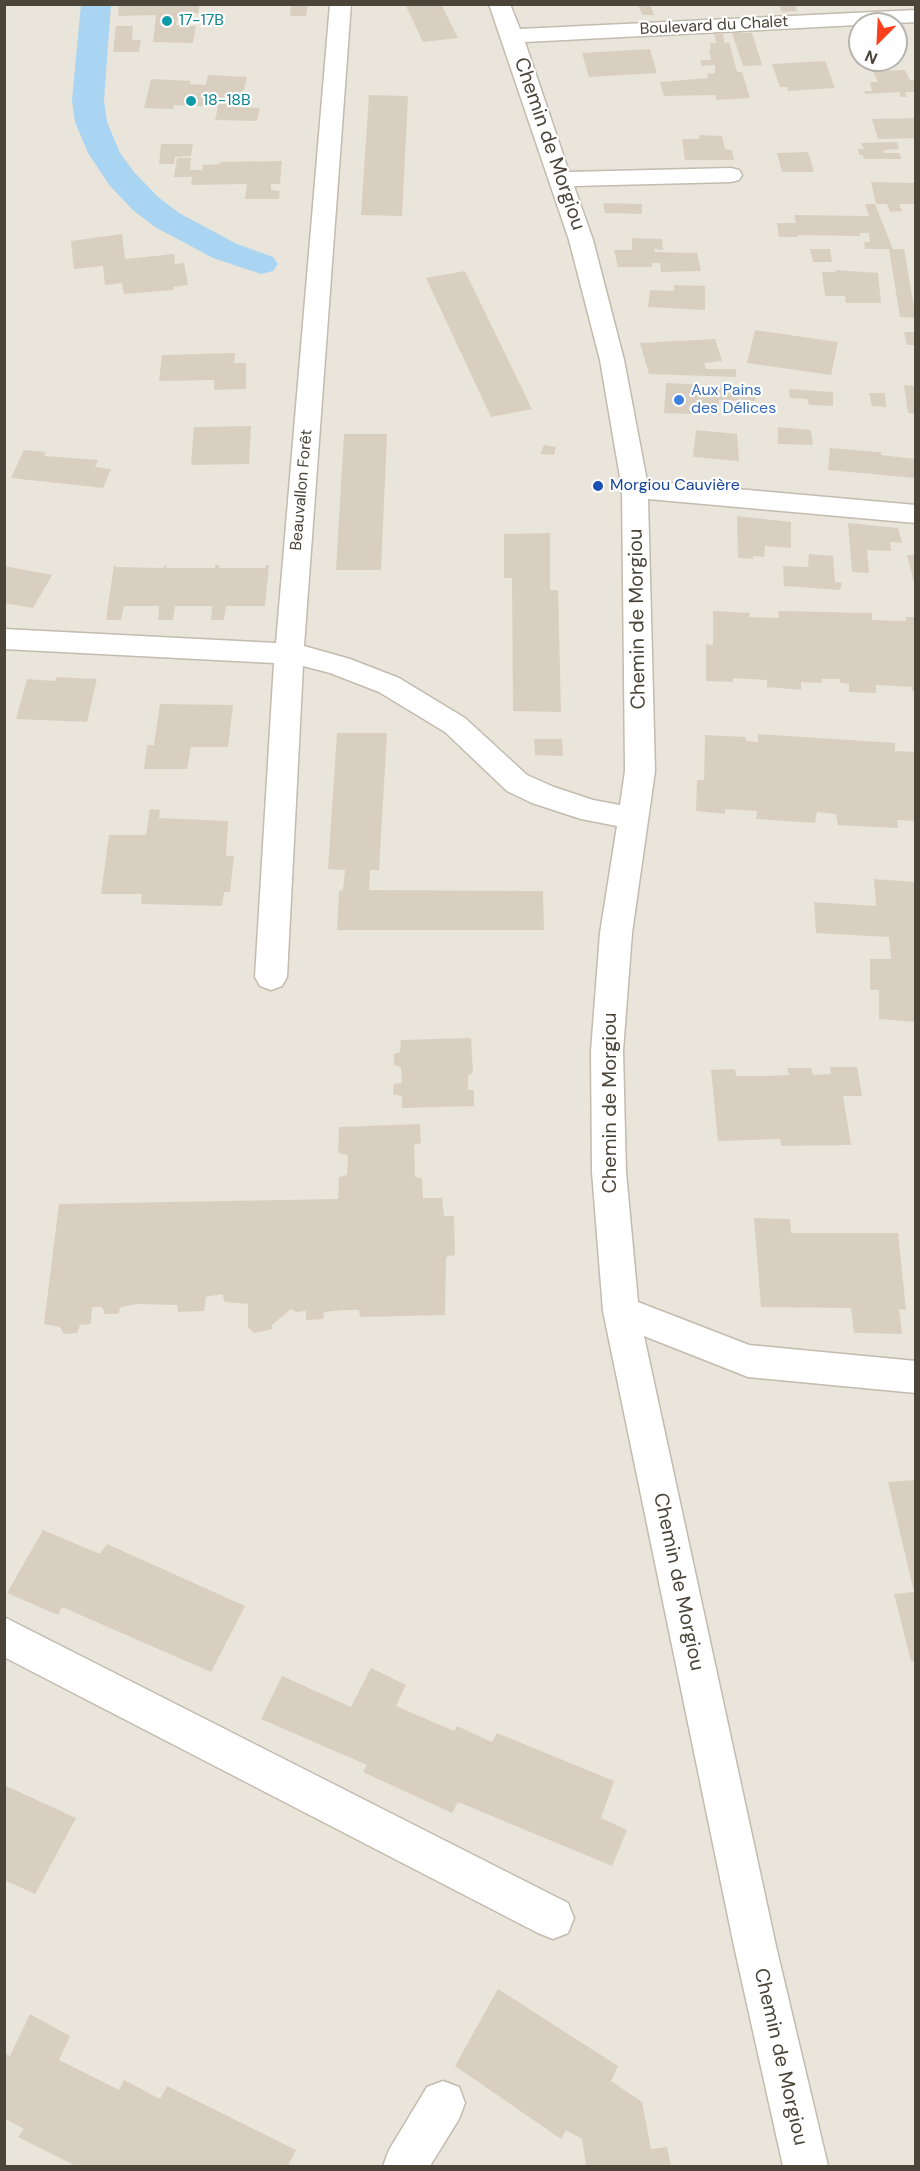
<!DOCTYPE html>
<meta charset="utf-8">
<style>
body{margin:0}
#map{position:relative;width:920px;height:2171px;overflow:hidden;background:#f6f3ec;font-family:"DM Sans",sans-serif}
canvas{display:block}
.frame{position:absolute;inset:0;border:6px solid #4b4439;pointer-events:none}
.north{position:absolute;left:848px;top:12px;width:60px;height:60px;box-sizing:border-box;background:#fff;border:2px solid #b7b4b0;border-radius:50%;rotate:204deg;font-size:16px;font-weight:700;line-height:24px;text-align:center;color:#4b4439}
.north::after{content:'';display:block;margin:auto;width:21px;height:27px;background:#fc3f1d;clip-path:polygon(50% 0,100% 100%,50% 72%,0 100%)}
</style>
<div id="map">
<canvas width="920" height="2171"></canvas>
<div class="frame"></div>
<div class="north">N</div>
</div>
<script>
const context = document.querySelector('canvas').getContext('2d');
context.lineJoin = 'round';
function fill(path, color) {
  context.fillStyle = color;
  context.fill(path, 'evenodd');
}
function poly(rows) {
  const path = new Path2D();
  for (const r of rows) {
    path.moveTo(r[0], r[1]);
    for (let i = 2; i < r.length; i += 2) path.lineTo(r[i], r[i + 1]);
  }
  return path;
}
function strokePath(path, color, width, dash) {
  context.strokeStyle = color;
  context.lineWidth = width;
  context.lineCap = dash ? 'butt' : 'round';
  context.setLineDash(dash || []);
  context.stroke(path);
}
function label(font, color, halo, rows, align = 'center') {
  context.font = font + ' "DM Sans",sans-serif';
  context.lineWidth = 4.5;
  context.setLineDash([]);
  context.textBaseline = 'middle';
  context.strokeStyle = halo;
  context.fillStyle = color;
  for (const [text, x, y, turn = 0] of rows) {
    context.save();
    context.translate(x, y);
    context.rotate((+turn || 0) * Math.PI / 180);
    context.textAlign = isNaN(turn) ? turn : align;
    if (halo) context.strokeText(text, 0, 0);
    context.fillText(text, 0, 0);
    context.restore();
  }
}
const residential = poly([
 [5,5,915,5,915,2166,5,2166],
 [860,24,896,24,896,60,860,60]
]);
const canal = poly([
 [81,4,111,4,104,100,107,122,120,153,134,172,158,197,179,213,237,244,273,257,278,264,273,271,261,274,213,258,155,227,134,211,110,186,88,153,75,122,72,100,81,4]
]);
const building = poly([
 [119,4,200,4,198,13,179,13,176,25,196,26,193,43,153,42,156,15,118,16],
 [308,4,306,16,290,16,291,5],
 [405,4,441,4,458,38,423,42],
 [637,4,650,4,654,15,643,15],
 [779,4,795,4,797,11,782,12],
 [116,26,133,26,132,40,141,40,139,52,113,52],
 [732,33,752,33,762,65,743,66],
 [714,34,723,34,724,43,729,42,737,72,742,72,750,98,717,100,715,95,664,96,660,82,708,78,707,74,715,73,715,65,702,66,700,60,711,60,709,49,711,49,710,43,716,43],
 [650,49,657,73,589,77,582,53],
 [825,61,835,88,788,91,787,87,780,87,772,64],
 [905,70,910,80,916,80,916,92,905,92,907,97,901,97,899,92,865,94,864,91,872,91,870,82,878,82,873,71],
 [208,75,247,77,242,97,237,97,235,107,260,108,257,121,215,120,218,107,174,105,173,109,144,108,151,79,191,81,190,84,206,85],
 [369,95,408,96,402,216,361,215],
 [916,118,916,138,878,139,872,119],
 [699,135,722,136,725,149,732,150,734,160,685,160,682,139,699,139],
 [897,142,899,149,883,150,885,153,899,153,902,159,864,159,863,155,859,155,858,149,864,149,861,143],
 [161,144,193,144,191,156,175,157,174,164,159,164],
 [808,152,814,172,782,172,777,153],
 [177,158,191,158,190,170,202,170,203,165,220,164,220,162,282,161,280,184,271,184,271,190,280,191,279,199,245,199,247,184,191,185,192,177,174,177],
 [871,182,916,183,916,204,899,204,902,211,890,212,887,204,876,204],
 [603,203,642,204,642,214,605,213],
 [865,204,875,204,893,249,904,249,916,318,900,317,889,249,865,249,864,242,870,242,869,233,860,233,860,236,798,235,798,237,779,237,777,223,796,223,794,215,869,216],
 [122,234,125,259,174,254,175,264,184,263,188,285,173,287,174,290,124,294,122,283,105,285,103,266,74,269,71,241],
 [632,238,662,239,663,250,654,249,655,252,697,253,701,271,661,272,660,263,652,263,652,267,618,267,614,250,632,250],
 [810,249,830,249,832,262,813,262],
 [835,270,878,273,881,303,846,303,845,296,825,296,822,272,836,272],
 [465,271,532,409,491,417,426,278],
 [674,285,705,286,705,310,648,307,650,290,674,291],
 [755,330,838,342,831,375,747,363],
 [904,332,916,332,916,345,907,345],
 [715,339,722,361,704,363,706,369,736,369,736,377,649,374,640,343],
 [235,353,234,363,246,363,246,389,214,390,214,380,159,381,162,355],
 [666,383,735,386,735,395,755,397,756,401,719,400,719,415,664,413],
 [904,385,916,386,916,414,908,413],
 [789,389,833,392,833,406,809,405,807,399,790,398],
 [869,393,885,393,886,407,872,406],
 [251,426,249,464,191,465,194,427],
 [778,427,811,430,813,445,778,444],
 [696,430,737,434,739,461,693,457],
 [344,434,387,434,381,570,336,570],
 [544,445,556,447,554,455,540,454],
 [830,448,878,452,881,452,881,455,916,459,916,478,828,470],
 [24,450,46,452,44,456,98,460,95,467,111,469,103,488,11,478],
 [737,516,791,522,791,548,765,546,764,557,753,556,753,559,738,558],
 [848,523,898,528,902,543,890,542,891,551,867,550,869,573,852,572],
 [550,533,550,590,558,590,561,712,513,711,512,578,504,578,504,534],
 [809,554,833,556,835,582,842,583,840,590,784,586,783,566,808,567],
 [907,555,916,555,916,587,915,587],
 [114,565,116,567,163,568,167,565,166,568,215,568,215,565,219,565,219,568,265,568,266,565,269,565,265,606,226,606,224,620,211,620,212,606,175,606,173,620,158,620,159,606,124,606,121,620,106,620],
 [4,566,52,575,33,608,4,603,7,595,4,595],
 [713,611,750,613,749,617,779,618,778,611,872,613,872,620,906,621,906,617,916,617,916,691,912,691,912,687,876,685,876,693,849,692,849,684,840,683,840,679,822,679,822,683,801,682,801,690,767,687,767,680,733,678,733,682,706,681,706,644,713,645],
 [56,677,97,679,87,722,16,719,27,679,55,681],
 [160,704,233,705,228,747,191,747,187,769,144,769,147,745,154,745],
 [337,733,387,733,379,870,370,870,369,890,543,891,544,930,337,930,339,891,343,890,345,870,328,869],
 [758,734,895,743,895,751,916,752,916,821,897,820,898,828,838,825,836,814,817,812,815,823,756,819,757,811,725,809,725,814,696,811,697,780,704,780,705,735,746,737,746,741,758,742],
 [534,739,562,739,563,756,535,755],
 [150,809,160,810,159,818,228,821,226,856,234,856,230,892,224,892,222,906,141,904,142,894,101,894,109,835,146,835],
 [874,879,916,882,916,1022,879,1019,879,990,870,990,870,959,891,959,889,937,816,933,814,902,876,906],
 [471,1038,473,1073,468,1075,468,1090,474,1090,474,1106,402,1108,402,1096,393,1094,394,1084,402,1083,401,1067,394,1065,394,1054,400,1052,401,1040],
 [830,1067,857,1067,862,1096,843,1096,851,1145,781,1146,780,1139,718,1141,711,1070,735,1069,736,1076,767,1076,789,1075,787,1068,811,1068,813,1075,831,1074],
 [420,1124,421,1143,414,1145,415,1177,422,1178,423,1198,442,1198,444,1216,454,1216,455,1255,446,1257,445,1315,360,1317,359,1310,343,1310,324,1312,323,1319,306,1320,306,1311,296,1312,291,1309,272,1325,272,1329,254,1333,248,1327,248,1304,225,1302,222,1294,206,1297,204,1311,178,1312,177,1305,137,1304,121,1307,118,1314,105,1314,102,1307,92,1307,91,1324,80,1325,77,1333,64,1334,60,1327,44,1324,59,1204,338,1199,339,1177,347,1175,348,1155,338,1153,339,1127],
 [754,1218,790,1219,791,1233,898,1233,906,1310,899,1309,902,1334,854,1333,851,1308,761,1307],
 [916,1480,916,1661,911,1661,894,1594,914,1592,888,1482],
 [43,1530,100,1554,107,1544,245,1606,211,1672,62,1607,58,1615,7,1593],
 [371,1668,406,1685,396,1706,454,1731,457,1726,492,1742,497,1733,614,1781,601,1818,627,1830,612,1866,458,1802,452,1813,363,1772,367,1765,261,1719,282,1676,351,1707],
 [4,1785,76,1818,35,1894,4,1880],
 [498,1989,618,2066,611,2081,642,2102,651,2149,667,2147,671,2166,586,2166,582,2139,566,2130,561,2139,455,2066],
 [30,2014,70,2036,59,2060,119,2090,124,2080,160,2099,167,2086,296,2150,288,2166,76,2166,18,2137,24,2129,4,2118,4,2053,10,2056]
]);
const minor = poly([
 [330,4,351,4,304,646,350,659,399,678,465,718,527,775,554,787,593,800,620,805,625,771,622,489,600,360,569,240,489,4,510,4,520,29,916,10,916,22,525,42,569,172,731,168,739,170,742,175,739,180,731,182,574,186,593,240,624,360,647,481,916,505,916,523,648,499,655,771,632,933,623,1051,626,1172,638,1302,749,1345,916,1361,916,1393,748,1377,644,1336,776,1946,828,2166,783,2166,734,1946,603,1311,592,1172,591,1051,600,933,617,826,581,819,532,803,507,791,445,732,379,692,330,673,303,666,287,977,282,986,271,990,260,986,255,977,274,663,4,649,4,629,276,643,330,4],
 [4,1617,568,1903,574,1918,568,1933,553,1939,538,1933,4,1657,4,1617],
 [443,2081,459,2087,465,2103,459,2119,430,2166,383,2166,389,2150,427,2087,443,2081]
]);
const markers = [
 [167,21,6,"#0f9aa8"],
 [191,101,6,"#0f9aa8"],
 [679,400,6,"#3f7fe0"],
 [598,486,6,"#1a4fb4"]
];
const farCulturenames = [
 ["17-17B",179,21],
 ["18-18B",203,101]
];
const farStreetnames = [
 ["Boulevard du Chalet",714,26,-3],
 ["Beauvallon Forêt",302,490,-85]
];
const farShopnames = [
 ["Aux Pains",691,391],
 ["des Délices",691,409]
];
const farTransitnames = [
 ["Morgiou Cauvière",610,486]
];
const streetNames = [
 ["Chemin de Morgiou",549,144,71],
 ["Chemin de Morgiou",638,619,-91],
 ["Chemin de Morgiou",611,1103,-90],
 ["Chemin de Morgiou",678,1582,78],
 ["Chemin de Morgiou",780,2057,77]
];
fill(residential, '#eae5da');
fill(canal, '#a9d4f2');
fill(building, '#d8cfc1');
strokePath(minor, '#c2bbae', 3);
fill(minor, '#fff');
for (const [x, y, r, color] of markers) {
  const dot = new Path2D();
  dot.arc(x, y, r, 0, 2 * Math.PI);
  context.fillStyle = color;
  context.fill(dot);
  strokePath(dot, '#fff', 2);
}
label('16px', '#0d838f', '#fff', farCulturenames, 'left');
label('16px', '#4b4439', '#fff', farStreetnames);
label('16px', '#366cbe', '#fff', farShopnames, 'left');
label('16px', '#164399', '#fff', farTransitnames, 'left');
label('20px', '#4b4439', '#fff', streetNames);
</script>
